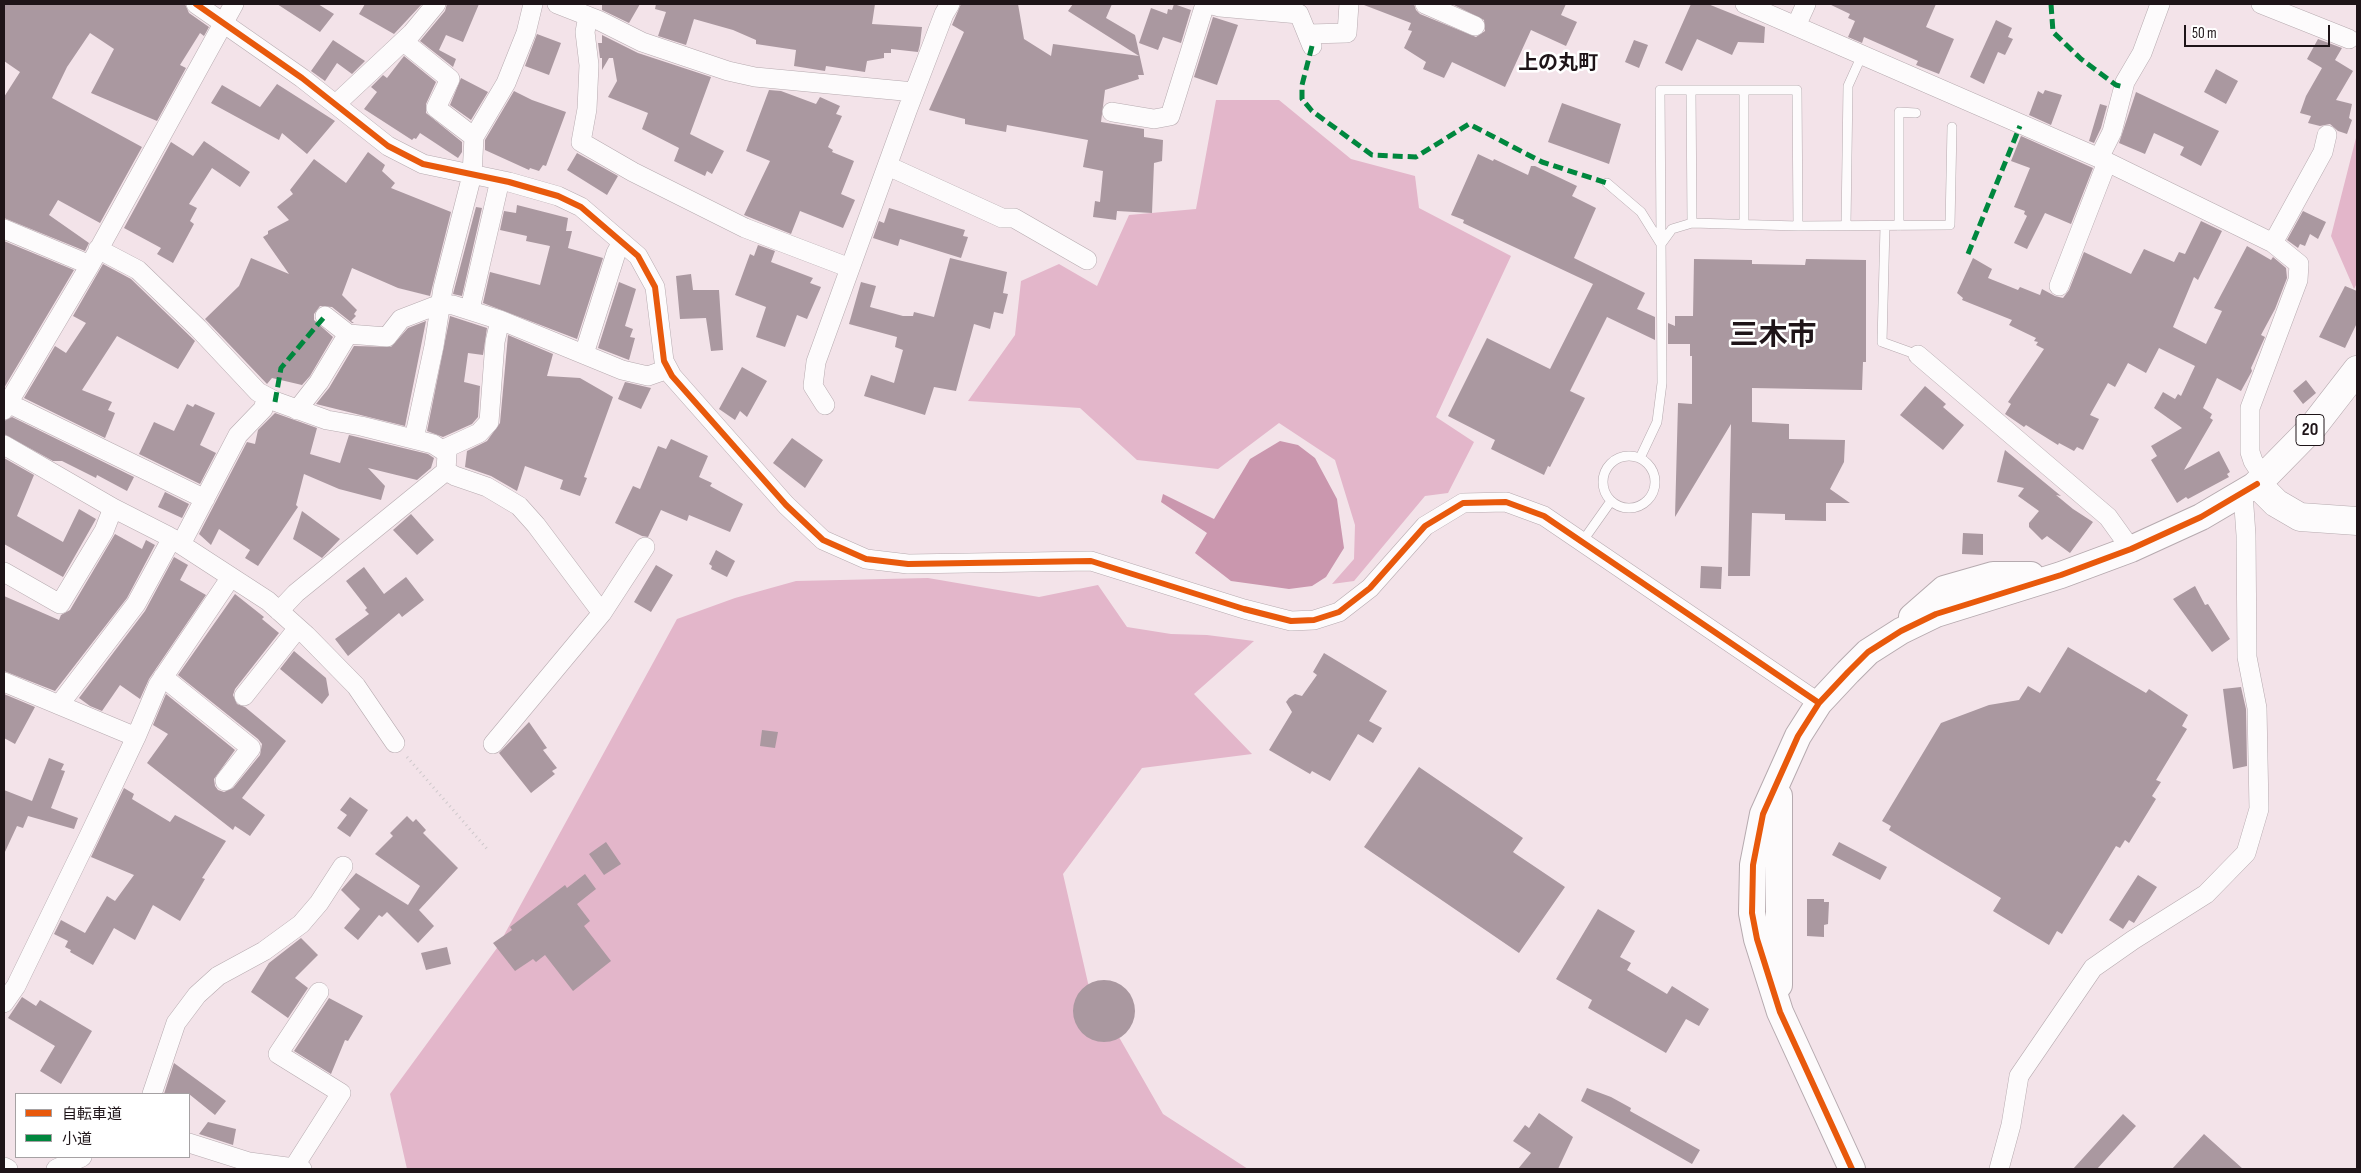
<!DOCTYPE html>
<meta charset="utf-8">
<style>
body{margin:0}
#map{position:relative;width:2361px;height:1173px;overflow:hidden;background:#f3e3e9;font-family:"Sofia Sans Condensed","Noto Sans JP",sans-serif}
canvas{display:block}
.frame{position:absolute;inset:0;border:5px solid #1e1418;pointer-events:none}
.legend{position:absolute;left:15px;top:1093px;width:175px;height:65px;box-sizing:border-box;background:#fff;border:1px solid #a5a1a3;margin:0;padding:6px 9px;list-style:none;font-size:15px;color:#1e1418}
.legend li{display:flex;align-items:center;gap:10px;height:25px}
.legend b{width:25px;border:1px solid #a5a1a3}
.scale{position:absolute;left:2184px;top:25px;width:146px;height:22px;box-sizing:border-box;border:2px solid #1e1418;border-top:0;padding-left:6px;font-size:15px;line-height:18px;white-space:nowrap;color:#1e1418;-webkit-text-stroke:4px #fff;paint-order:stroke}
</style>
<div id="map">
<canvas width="2361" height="1173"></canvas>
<div class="frame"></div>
<ul class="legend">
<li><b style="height:6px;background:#e8590c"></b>自転車道</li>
<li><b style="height:6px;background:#00873e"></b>小道</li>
</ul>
<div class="scale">50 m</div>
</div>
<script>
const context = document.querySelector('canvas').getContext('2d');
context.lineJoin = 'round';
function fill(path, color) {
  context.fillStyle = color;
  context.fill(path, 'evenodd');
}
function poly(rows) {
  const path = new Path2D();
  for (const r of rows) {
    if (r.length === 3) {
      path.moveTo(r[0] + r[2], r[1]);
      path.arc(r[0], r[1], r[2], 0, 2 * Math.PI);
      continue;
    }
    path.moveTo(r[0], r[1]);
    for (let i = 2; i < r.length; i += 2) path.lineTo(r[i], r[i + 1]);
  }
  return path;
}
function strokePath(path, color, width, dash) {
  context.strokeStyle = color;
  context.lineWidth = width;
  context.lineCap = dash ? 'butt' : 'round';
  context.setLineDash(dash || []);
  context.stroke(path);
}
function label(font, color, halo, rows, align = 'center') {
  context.font = font + ' "Sofia Sans Condensed","Noto Sans JP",sans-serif';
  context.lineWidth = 5;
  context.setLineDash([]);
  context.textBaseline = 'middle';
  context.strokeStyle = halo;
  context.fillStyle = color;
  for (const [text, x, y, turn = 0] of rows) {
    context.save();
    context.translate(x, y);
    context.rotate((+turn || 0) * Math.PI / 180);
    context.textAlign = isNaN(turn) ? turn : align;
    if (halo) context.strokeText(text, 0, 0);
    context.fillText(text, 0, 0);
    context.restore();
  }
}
const forest = poly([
 [1216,100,1279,100,1351,159,1415,176,1419,208,1511,256,1436,417,1474,442,1448,493,1425,496,1354,581,1332,584,1354,559,1355,525,1335,460,1279,423,1218,469,1137,460,1080,408,968,401,1015,335,1021,281,1059,264,1097,286,1129,215,1196,209],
 [2357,134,2357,283,2354,289,2331,236],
 [928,578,1039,597,1098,585,1127,627,1171,634,1207,635,1254,641,1194,694,1252,754,1142,768,1063,874,1088,983,1163,1114,1248,1169,407,1169,390,1094,497,948,677,619,735,598,796,581]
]);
const water = poly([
 [1280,441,1298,445,1315,458,1337,499,1344,548,1326,577,1312,586,1289,589,1231,581,1195,553,1207,533,1161,502,1163,494,1214,519,1250,459]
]);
const building = poly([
 [4,4,185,4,189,13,209,27,204,36,200,33,180,65,186,68,157,121,91,93,114,49,90,33,67,67,52,98,142,147,100,223,58,200,49,215,89,243,85,251,4,218,4,97,20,72,4,61],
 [277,4,318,4,334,14,320,32],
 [365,4,422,4,394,34,359,14],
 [447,4,479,4,463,42,446,35,439,50,456,59,453,67,420,41,445,11],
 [602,4,640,4,629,23,602,10],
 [656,4,875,4,872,24,922,27,920,44,918,52,891,49,891,53,884,53,884,58,867,61,865,72,826,66,825,71,794,66,796,50,756,44,756,40,733,30,694,19,686,45,658,36,666,12,655,9],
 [961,4,1018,4,1024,39,1051,56,1053,44,1139,56,1068,11,1073,4,1112,4,1106,18,1135,35,1144,75,1138,75,1139,79,1105,90,1101,122,1144,129,1144,137,1163,140,1162,161,1154,163,1152,213,1117,211,1116,220,1093,217,1095,201,1100,202,1103,171,1083,167,1088,140,1007,125,1006,132,965,124,965,119,929,110,964,32,952,25],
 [1174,4,1191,10,1181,43,1163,37,1158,50,1139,43,1151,8,1167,14,1168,9,1172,10],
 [1364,4,1414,4,1416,10,1420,14,1476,37,1485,31,1484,20,1452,4,1566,4,1561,15,1577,22,1566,46,1531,30,1505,87,1452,62,1444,78,1423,69,1426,62,1404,48,1412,31,1408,30,1411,23,1364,5],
 [1691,4,1708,4,1765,27,1764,43,1738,42,1732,55,1697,39,1682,71,1665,63],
 [1829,4,1936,4,1926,27,1954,39,1939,74,1916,65,1918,61,1864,37,1862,43,1848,37,1855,21,1848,18,1850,14],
 [1213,17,1238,25,1217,85,1194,77],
 [1996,20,2012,28,2008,37,2013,39,2005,55,1998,52,1984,84,1970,77],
 [537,34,561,43,549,75,525,66],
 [602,35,638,53,711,77,690,134,724,151,712,174,707,171,705,176,674,161,679,148,642,129,648,113,608,97,617,81,613,58,609,58,602,70,602,58,600,58,598,43,602,43],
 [2318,39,2342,48,2335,60,2353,71,2336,100,2352,104,2349,118,2352,120,2347,134,2338,131,2330,124,2320,126,2308,123,2311,116,2300,113,2306,96,2322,68,2307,59],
 [333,40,365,61,352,74,337,63,325,81,311,71],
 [1634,40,1648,45,1639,68,1625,62],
 [404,56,436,82,426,104,426,113,462,142,462,152,458,158,420,133,416,139,414,138,412,140,364,109,377,92,371,87,383,75,387,78],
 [2216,69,2238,81,2226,104,2204,92],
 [461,78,488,92,471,120,450,105],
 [277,84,335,121,307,154,282,133,279,140,211,103,222,85,260,107],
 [769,90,781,91,816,104,820,97,840,106,836,114,842,116,828,147,833,150,832,152,854,161,841,194,855,200,843,228,800,211,791,234,744,215,770,161,746,151],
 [2045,90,2062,95,2051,125,2029,115,2038,91,2043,94],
 [514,91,532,100,566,112,546,166,543,165,539,171,530,168,529,170,485,150,485,140],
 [2136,92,2219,131,2201,166,2180,155,2184,147,2154,133,2145,154,2119,143],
 [1562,103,1621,124,1609,164,1548,142],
 [2100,104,2107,106,2101,128,2094,143,2089,141],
 [2021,136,2093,168,2071,224,2045,213,2027,249,2014,243,2027,216,2024,214,2025,211,2014,207,2030,168,2011,161],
 [204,141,250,172,240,187,212,168,189,204,197,208,190,221,194,224,173,263,157,254,161,248,124,228,171,142,193,156],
 [368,152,385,165,382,171,395,183,391,188,451,212,430,296,398,288,352,268,342,295,357,310,354,314,356,316,351,321,354,323,352,323,332,307,320,306,314,314,314,320,333,337,310,376,302,385,272,378,267,384,205,319,239,286,251,258,289,274,263,237,268,234,268,231,289,220,277,207,293,194,290,190,314,159,346,183],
 [577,153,618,176,607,195,567,170],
 [1478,154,1493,161,1494,159,1528,175,1531,166,1535,166,1577,186,1572,196,1596,208,1574,258,1645,293,1637,309,1655,317,1655,340,1607,317,1570,391,1585,398,1550,467,1548,466,1544,475,1491,449,1495,440,1448,416,1487,338,1550,369,1593,284,1463,223,1464,220,1451,215],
 [517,205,568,218,566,231,572,231,568,248,603,258,577,339,483,303,490,272,540,285,550,246,526,241,527,236,500,230,504,211,516,213],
 [476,207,482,208,462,296,453,294],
 [889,208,965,230,963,236,968,237,961,258,900,239,898,246,873,238,879,221,884,223],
 [2303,211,2326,222,2318,239,2310,234,2305,246,2300,244,2298,248,2287,240],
 [2201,221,2222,231,2198,280,2194,277,2173,327,2206,344,2222,311,2214,308,2247,246,2271,260,2273,257,2286,268,2287,278,2275,309,2261,335,2265,337,2251,368,2252,371,2241,391,2217,378,2203,408,2212,414,2210,418,2213,420,2184,470,2219,451,2230,472,2227,474,2229,477,2188,499,2186,497,2177,503,2151,460,2157,456,2151,446,2182,428,2154,408,2163,392,2175,399,2178,394,2181,396,2195,366,2159,348,2146,373,2128,363,2115,387,2108,383,2090,415,2099,419,2083,450,2077,447,2074,451,2059,443,2058,445,2026,425,2024,427,2005,414,2011,404,2008,402,2044,349,2036,345,2038,342,2034,341,2036,338,2009,325,2012,320,1962,300,1963,298,1957,293,1973,258,1992,269,1988,278,2018,290,2020,287,2040,295,2042,289,2055,296,2063,298,2069,290,2084,252,2131,274,2144,249,2174,262,2179,252,2185,254],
 [4,241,74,270,4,388],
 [758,245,775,251,771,262,813,278,810,283,821,287,807,319,797,315,785,347,756,337,766,307,735,295,750,254,754,256],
 [950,258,1007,272,1003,293,1008,294,1003,314,994,312,990,329,974,324,956,391,934,387,925,415,864,396,871,375,894,383,903,350,895,347,897,337,849,324,861,282,876,286,870,307,903,316,913,316,914,312,934,317],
 [1694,259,1752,260,1752,264,1805,265,1806,259,1866,260,1866,362,1863,362,1862,390,1752,388,1752,422,1789,424,1789,439,1845,440,1844,462,1830,489,1850,503,1826,503,1826,521,1785,520,1785,514,1752,513,1750,576,1728,576,1731,424,1675,517,1678,403,1692,404,1692,356,1690,356,1690,344,1668,344,1668,323,1675,326,1675,316,1693,316],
 [103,264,131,279,195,341,178,369,117,336,82,390,112,402,108,410,115,413,105,438,24,398,55,346,66,353,86,323,73,316],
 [691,274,693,290,719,290,723,350,711,351,706,318,680,319,676,276],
 [619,282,636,289,625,326,633,329,630,337,635,338,629,360,598,348],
 [2345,286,2357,291,2357,323,2345,348,2319,337],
 [450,316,487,328,483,355,468,353,464,382,480,386,478,417,472,424,443,437,427,431],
 [426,321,405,426,316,404,329,388,354,346,391,347,408,328],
 [508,335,553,354,547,376,580,378,613,397,584,477,587,478,580,496,560,489,563,480,525,466,517,491,491,476,465,467,467,451,487,441,500,423],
 [742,367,767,381,747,417,740,411,735,420,719,409],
 [2306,380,2316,393,2303,404,2293,391],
 [625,382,651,388,641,409,618,399],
 [1925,386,1946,404,1943,407,1964,425,1943,450,1900,415],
 [187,404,193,407,195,404,215,413,200,445,216,453,200,484,139,454,154,422,174,431],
 [275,413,317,428,310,454,340,463,349,435,428,454,434,458,431,468,417,480,368,468,385,486,381,500,339,489,304,474,296,505,298,507,258,566,245,558,250,550,219,529,211,545,199,534,247,442,255,444,258,430],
 [12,417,134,477,127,491,97,475,96,478,62,461,53,461,4,434,4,421],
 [792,438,823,460,805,488,773,463],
 [671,439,708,456,699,477,712,483,710,486,743,504,730,532,689,515,687,521,661,510,648,537,642,536,615,523,633,486,640,489,658,446,666,449],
 [2005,450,2061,496,2056,495,2073,509,2093,522,2070,553,2047,536,2042,540,2029,527,2029,523,2039,511,2018,496,2024,488,1997,482],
 [4,458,34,475,17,516,63,542,79,509,96,519,63,577,4,544],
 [165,492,189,504,182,518,158,507],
 [302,511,340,539,322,558,293,539],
 [411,514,434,540,417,555,393,530],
 [1963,533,1983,534,1983,555,1962,554],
 [115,534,142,549,146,540,155,545,127,598,55,691,4,671,4,596,59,620,61,615,70,610],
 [716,550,735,561,727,577,711,569,712,566,709,564],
 [174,557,188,565,180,580,206,595,149,679,140,699,120,685,102,711,90,706,79,698,145,611],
 [656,565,673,575,651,612,634,602],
 [1701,566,1722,567,1721,589,1700,588],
 [364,567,384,594,406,577,424,600,402,617,399,613,348,656,335,639,369,614,365,610,367,608,346,581],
 [2195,586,2205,605,2208,604,2230,639,2212,652,2173,599],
 [235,594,264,617,262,619,279,633,235,689,233,695,237,704,245,707,286,741,242,798,265,815,250,836,235,826,233,830,147,763,168,734,153,725,166,694,235,750,214,779,215,786,218,790,224,792,233,788,260,755,262,744,258,739,178,675],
 [2068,647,2146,693,2149,689,2188,715,2182,726,2187,729,2156,780,2161,782,2152,796,2156,799,2129,843,2125,840,2120,848,2116,846,2062,934,2057,931,2049,945,1993,911,2001,898,1889,830,1891,826,1882,821,1941,723,1989,705,2019,700,2028,686,2040,693],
 [294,651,326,678,329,695,322,704,280,669],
 [1324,653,1387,691,1369,721,1382,728,1373,743,1358,734,1330,781,1312,771,1310,774,1269,750,1292,712,1286,702,1289,698,1295,694,1302,696,1317,675,1313,672],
 [2241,687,2246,709,2247,766,2233,769,2223,689],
 [4,694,35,707,15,744,4,738],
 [529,722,547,748,543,750,557,768,552,771,555,774,531,793,499,753],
 [762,730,778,732,775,748,760,746],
 [49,758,64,764,61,770,65,771,51,808,78,818,74,829,28,816,23,828,17,826,4,854,4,790,32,801],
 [1419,767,1523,838,1513,852,1565,887,1519,953,1364,847],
 [124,788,134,794,132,799,170,822,175,815,226,841,202,878,205,879,180,921,153,905,135,940,114,928,93,965,70,952,71,950,65,947,68,941,54,934,61,920,85,933,107,896,115,901,134,875,91,857],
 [350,797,368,810,350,837,337,828,347,815,340,810],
 [407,816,413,822,416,819,426,830,423,833,458,868,419,910,434,926,418,943,387,912,382,917,379,915,358,940,344,928,360,909,341,890,356,873,408,905,420,886,375,854,393,836,390,833],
 [606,842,621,864,604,875,589,854],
 [1839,842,1887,867,1880,880,1832,855],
 [585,874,596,889,577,904,590,921,584,926,611,961,573,991,545,955,536,962,533,959,515,971,493,943,512,930,510,927,565,885,567,888],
 [2138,875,2157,887,2134,923,2129,920,2123,929,2109,920],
 [1807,899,1824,899,1824,902,1829,902,1828,924,1824,925,1824,937,1807,936],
 [1598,909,1635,931,1620,957,1631,963,1627,970,1667,994,1672,986,1709,1009,1699,1026,1686,1019,1666,1053,1588,1008,1592,1000,1556,979],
 [301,938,318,955,295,978,308,988,288,1018,251,992,269,963],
 [447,947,451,964,426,970,421,953],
 [1104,1011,31],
 [22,997,36,1006,40,1000,92,1031,61,1084,40,1071,55,1046,8,1018],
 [329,998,363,1016,348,1041,345,1040,331,1074,294,1051],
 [174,1063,226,1101,215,1115,189,1094,164,1094],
 [1587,1088,1611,1097,1631,1108,1630,1111,1700,1150,1692,1164,1581,1101],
 [1539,1113,1573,1137,1558,1169,1518,1169,1531,1153,1513,1141,1525,1125,1529,1128],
 [2123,1114,2136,1126,2097,1169,2073,1169],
 [208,1122,236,1129,233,1145,199,1134],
 [2204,1134,2243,1169,2172,1169]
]);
const path = poly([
 [407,757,488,850]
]);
const lane = poly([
 [1691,90,1692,223],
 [1607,183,1641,212,1661,244,1672,229,1692,223,1798,226,1950,225,1952,127],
 [1744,224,1744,90],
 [1846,225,1848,86,1862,55],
 [1885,226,1882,342,1918,355],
 [1899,226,1899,112,1916,113],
 [1629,482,26],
 [1640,458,1657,422,1662,383,1660,90,1797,90,1798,226],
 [1582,542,1611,501]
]);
const street = poly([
 [196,4,302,78,388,146,423,164,509,182,558,196,581,207,638,256,655,287,664,361,672,376,786,505,823,540,866,559,908,564,1091,561,1244,609,1291,621,1314,620,1339,612,1370,588,1425,526,1463,503,1506,502,1544,516,1819,703],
 [557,4,598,20,642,42,728,71,755,77,914,92],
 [1209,4,1220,7,1299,14,1312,46],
 [1425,4,1475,26],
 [1745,4,2099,158,2273,243,2299,264,2298,280,2250,408,2250,452,2253,461,2264,478],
 [2261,4,2349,39],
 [588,16,585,32,589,65,587,109,581,142,633,172,745,228,850,268],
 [1796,26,1806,4],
 [1308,34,1347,33,1349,4],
 [404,42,450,79,436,108,474,137],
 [336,104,412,33,436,4],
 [1112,112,1154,119,1170,116,1205,4],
 [2099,158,2112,132,2125,82,2142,53,2160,4],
 [888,166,1002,218,1014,218,1087,260],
 [4,229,90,265],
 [2273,243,2323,152,2327,135],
 [98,249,138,270,198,328,258,392,277,402,327,420,361,426,433,444,447,453,446,471,455,476,487,487,519,506,536,525,602,613],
 [2059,286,2107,162],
 [470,309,500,180],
 [325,316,348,334,387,337,401,319,440,304,453,305,500,320,622,370,648,376,668,369],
 [584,354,616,253,622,242],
 [1918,355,2108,517,2131,549],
 [8,403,205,499],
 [825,405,813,386,816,362,907,111,944,14,950,4],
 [4,410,90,265,234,4],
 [297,410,319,382,348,334],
 [414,439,434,346,443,288,472,175,474,137,506,83,526,33,533,4],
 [4,445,113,508,168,536,268,601,306,635,356,686,395,743],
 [442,450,479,433,489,422,495,342,500,320],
 [181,544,238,435,263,409,267,397],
 [4,572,60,604,104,531,113,508],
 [279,611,296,593,446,471],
 [163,677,251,748,225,781],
 [4,682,136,737],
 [244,696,298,628],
 [59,705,136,604,172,538],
 [493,744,602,613,645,547],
 [4,1003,16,986,88,838,136,737,158,685,231,577],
 [152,1094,176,1023,197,995,218,976,264,951,301,924,319,903,343,866],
 [189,1143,249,1162,302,1169],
 [4,1167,8,1169],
 [294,1167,341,1093,278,1054,319,992],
 [56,1169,82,1157],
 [1999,1169,2011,1125,2019,1076,2093,968,2133,940,2206,894,2246,853,2259,809,2257,708,2247,657,2246,535,2243,493]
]);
const secondary = poly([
 [1912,617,1944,589,1993,575,2031,575],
 [1779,796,1779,985],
 [1852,1169,1780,1012,1757,939,1752,913,1753,865,1763,814,1798,736,1819,703,1848,672,1868,652,1901,631,1936,614,2061,575,2131,549,2201,517,2257,484]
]);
const primary = poly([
 [2357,370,2312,428,2257,484,2276,503,2300,517,2357,521]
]);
const quiet = poly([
 [2051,4,2053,32,2081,59,2116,85,2124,87],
 [1312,46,1302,85,1302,99,1312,111,1372,155,1416,157,1469,124,1542,162,1607,183],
 [1968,254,2020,126],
 [275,402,281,368,325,316]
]);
const cycleway = poly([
 [196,4,302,78,388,146,423,164,509,182,558,196,581,207,638,256,655,287,664,361,672,376,786,505,823,540,866,559,908,564,1091,561,1244,609,1291,621,1314,620,1339,612,1370,588,1425,526,1463,503,1506,502,1544,516,1819,703],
 [1852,1169,1780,1012,1757,939,1752,913,1753,865,1763,814,1798,736,1819,703,1848,672,1868,652,1901,631,1936,614,2061,575,2131,549,2201,517,2257,484]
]);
const shields = [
 [2310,430,28]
];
const shieldNames = [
 ["20",2310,430]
];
const neighbourhoodNames = [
 ["上の丸町",1558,64]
];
const townNames = [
 ["三木市",1773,337]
];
fill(forest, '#e3b6ca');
fill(water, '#ca97ae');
fill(building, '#aa98a0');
strokePath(lane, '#b6aaaf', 10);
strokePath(street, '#b6aaaf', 20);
strokePath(secondary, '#b6aaaf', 28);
strokePath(primary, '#b6aaaf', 29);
strokePath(path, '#cec8cb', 3, [1, 4]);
strokePath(lane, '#fdfbfc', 9);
strokePath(street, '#fdfbfc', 19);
strokePath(secondary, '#fdfbfc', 26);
strokePath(primary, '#fdfbfc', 28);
strokePath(quiet, '#00873e', 5, [10, 5]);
strokePath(cycleway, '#e8590c', 6);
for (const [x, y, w] of shields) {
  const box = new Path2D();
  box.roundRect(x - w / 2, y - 15.5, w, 31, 4);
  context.fillStyle = '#fff';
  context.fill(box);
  strokePath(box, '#1e1418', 1);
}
label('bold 18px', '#1e1418', null, shieldNames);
label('bold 20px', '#1e1418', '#fff', neighbourhoodNames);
label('bold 29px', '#1e1418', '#fff', townNames);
</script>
